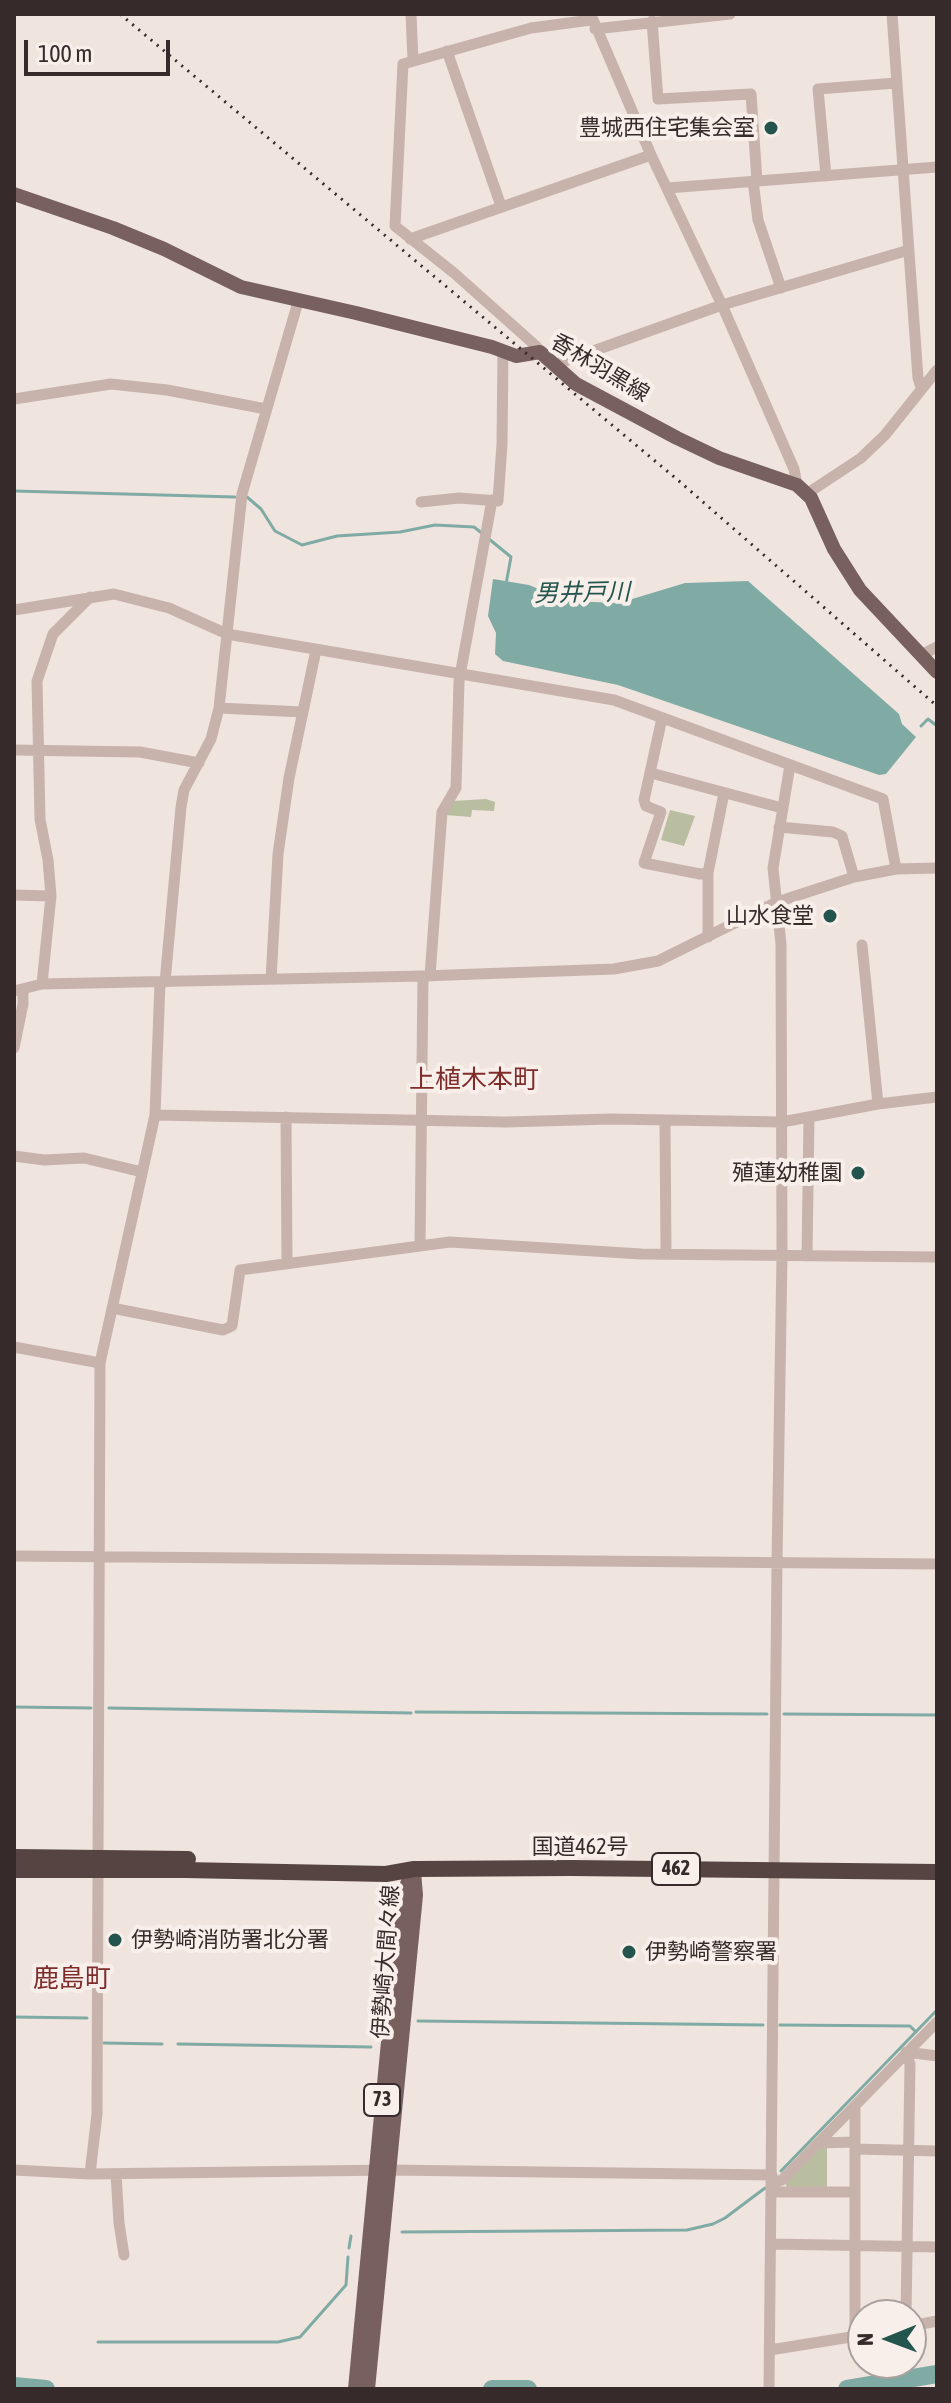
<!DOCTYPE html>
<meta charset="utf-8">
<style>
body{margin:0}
#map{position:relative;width:951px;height:2403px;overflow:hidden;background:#f0e4df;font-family:"Asap Condensed",sans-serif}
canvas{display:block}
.frame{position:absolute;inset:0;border:16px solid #362b2a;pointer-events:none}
.north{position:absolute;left:847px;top:2299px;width:80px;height:80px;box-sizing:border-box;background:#f8efeb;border:2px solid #aaa19e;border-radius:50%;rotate:269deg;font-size:22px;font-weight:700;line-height:32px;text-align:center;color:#362b2a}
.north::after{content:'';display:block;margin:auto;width:28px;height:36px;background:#23544d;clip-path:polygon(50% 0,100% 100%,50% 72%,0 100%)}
.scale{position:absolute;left:24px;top:40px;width:146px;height:36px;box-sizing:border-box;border:4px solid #362b2a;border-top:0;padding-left:10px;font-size:24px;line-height:28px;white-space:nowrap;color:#362b2a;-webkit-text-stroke:6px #f8efeb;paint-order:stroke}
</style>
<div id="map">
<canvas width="951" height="2403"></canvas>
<div class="frame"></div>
<div class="north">N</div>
<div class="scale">100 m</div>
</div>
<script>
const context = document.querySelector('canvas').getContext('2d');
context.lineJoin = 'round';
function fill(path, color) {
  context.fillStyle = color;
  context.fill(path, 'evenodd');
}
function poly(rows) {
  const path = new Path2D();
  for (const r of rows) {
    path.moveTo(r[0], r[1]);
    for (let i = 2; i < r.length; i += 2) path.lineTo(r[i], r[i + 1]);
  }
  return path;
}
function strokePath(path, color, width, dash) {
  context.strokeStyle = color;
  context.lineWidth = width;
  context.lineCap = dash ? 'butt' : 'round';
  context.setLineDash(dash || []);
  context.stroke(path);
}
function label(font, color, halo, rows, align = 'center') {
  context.font = font + ' "Asap Condensed","Noto Sans JP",sans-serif';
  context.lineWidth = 8;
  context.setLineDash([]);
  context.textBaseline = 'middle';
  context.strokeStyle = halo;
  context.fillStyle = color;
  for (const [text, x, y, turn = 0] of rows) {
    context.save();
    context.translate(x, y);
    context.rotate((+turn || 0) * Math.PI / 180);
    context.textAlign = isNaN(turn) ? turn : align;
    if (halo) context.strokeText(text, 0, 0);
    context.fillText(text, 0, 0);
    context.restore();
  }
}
const green = poly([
 [486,799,495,802,494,811,472,810,471,817,445,815,453,801],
 [670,810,695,816,684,846,661,840],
 [821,2145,827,2145,827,2188,788,2189,785,2183]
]);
const water = poly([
 [493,579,529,585,567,601,619,603,685,583,748,581,899,714,902,724,916,737,886,774,879,775,618,685,503,661,495,654,496,633,488,616]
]);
const stream = poly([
 [14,491,235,497],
 [247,497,261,509,275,531,302,545,337,536,400,532,435,525,474,527,483,534],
 [489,539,511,557,506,584],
 [921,726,928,719,937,726],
 [14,1707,91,1708],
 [109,1708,411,1713],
 [416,1712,767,1714],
 [784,1714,937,1715],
 [14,2017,87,2018],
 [418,2021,763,2025],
 [780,2025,910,2026,916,2032],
 [104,2043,162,2044],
 [178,2044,371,2047],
 [781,2171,937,2010],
 [402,2232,687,2230,713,2224,725,2218,765,2188],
 [349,2248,351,2236],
 [98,2342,278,2342,300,2337,346,2285,348,2257]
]);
const river = poly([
 [14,2386,46,2389],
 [492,2389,528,2389],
 [847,2389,937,2374]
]);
const minor = poly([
 [411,14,413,60],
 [892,14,918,378,921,387],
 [591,15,651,155,722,305,794,469,797,485],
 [652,21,658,99,751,94,757,181],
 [595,29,730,14],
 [447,51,501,206],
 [826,176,818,89,896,83],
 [753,181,758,220,781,288],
 [668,188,937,167],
 [410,239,651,155],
 [540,352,536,346,454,273,395,226,403,64,531,28,591,20],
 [554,365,722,305,909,250],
 [14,399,111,384,167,390,266,409],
 [808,493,861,458,885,435,937,370],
 [421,502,459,498,498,501,502,444,503,351],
 [14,610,114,594,169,608,227,634,614,700,883,799,896,869],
 [921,655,937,647],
 [219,708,303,712],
 [662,718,644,800,646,806,661,812,644,863,700,874,708,873],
 [14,750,140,752,199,763],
 [651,773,782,808],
 [779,827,833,832,842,836,854,877],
 [14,895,51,896],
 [708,937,708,873,724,793],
 [862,945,878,1104],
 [430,976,442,812,456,788,459,681,492,500],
 [271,979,278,854,289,778,316,650],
 [165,982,181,807,184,790,211,739,219,708,242,494,298,302],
 [42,984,51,896,48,860,40,819,37,681,53,634,90,597],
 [14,991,42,984,423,976,614,969,658,961,777,902,854,877,896,869,937,868],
 [14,1048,23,1004,23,989],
 [155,1115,506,1122,611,1119,782,1122,878,1104,937,1097],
 [286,1117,287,1264],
 [665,1120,666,1254],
 [14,1156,44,1160,84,1158,142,1172],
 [420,1246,423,976],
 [807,1256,809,1117],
 [112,1308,223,1330,232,1326,240,1270,450,1242,641,1254,937,1257],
 [14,1347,100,1363],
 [14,1556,937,1564],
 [819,2143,855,2142],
 [855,2149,937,2151],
 [14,2170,90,2174,390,2170,772,2175],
 [90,2174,97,2114,100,1363,155,1115,160,982],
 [116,2174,119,2223,124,2255],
 [772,2183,782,2180,937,2022],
 [772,2192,855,2192],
 [772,2244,937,2247],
 [906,2315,910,2064,906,2052,937,2056],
 [911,2326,937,2321],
 [855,2337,855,2106],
 [770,2350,863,2335],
 [769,2389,777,1562,782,1255,781,944,773,868,790,765]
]);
const major = poly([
 [14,194,113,228,164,249,241,287,356,313,492,347,516,356,540,352,576,384,677,438,719,458,797,485,811,498,834,549,860,590,937,672],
 [355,2389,402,1895,414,1869],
 [368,2389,416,1895,414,1872]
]);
const highway = poly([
 [14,1857,188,1859],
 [14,1870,184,1870,386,1874,414,1869,571,1868,937,1872]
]);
const rail = poly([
 [120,14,679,481,937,706]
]);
const markers = [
 [771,128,8,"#23544d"],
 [830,916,8,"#23544d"],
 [858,1173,8,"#23544d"],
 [115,1940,8,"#23544d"],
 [629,1952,8,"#23544d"]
];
const shields = [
 [676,1869,48],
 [382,2100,36]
];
const shieldNames = [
 ["462",676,1869],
 ["73",382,2100]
];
const poiNames = [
 ["豊城西住宅集会室",755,128],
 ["山水食堂",814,916],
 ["殖蓮幼稚園",842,1173],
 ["伊勢崎消防署北分署",131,1940,"left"],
 ["伊勢崎警察署",645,1952,"left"]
];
const streetNames = [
 ["香林羽黒線",600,368,31],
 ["国道462号",580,1847],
 ["伊勢崎大間々線",386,1962,-86]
];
const waterNames = [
 ["男井戸川",582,593,-1]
];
const quarterNames = [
 ["上植木本町",474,1080],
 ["鹿島町",72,1979]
];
fill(green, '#babea0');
fill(water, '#80aba4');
strokePath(stream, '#80aba4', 3);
strokePath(river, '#80aba4', 18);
strokePath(minor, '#c8b3ac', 11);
strokePath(major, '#77605d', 14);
strokePath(highway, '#564442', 16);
strokePath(rail, '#362b2a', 3, [2, 6]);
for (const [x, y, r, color] of markers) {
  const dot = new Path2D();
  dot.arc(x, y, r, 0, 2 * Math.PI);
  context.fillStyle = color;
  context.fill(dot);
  strokePath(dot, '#f8efeb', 3);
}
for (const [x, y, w] of shields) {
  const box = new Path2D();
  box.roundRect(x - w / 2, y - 16, w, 32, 6);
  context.fillStyle = '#f8efeb';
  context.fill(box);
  strokePath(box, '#362b2a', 2);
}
label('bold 20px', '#362b2a', null, shieldNames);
label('22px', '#362b2a', '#f8efeb', poiNames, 'right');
label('22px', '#362b2a', '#f8efeb', streetNames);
label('italic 24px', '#23544d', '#f8efeb', waterNames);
label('26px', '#7e2d2b', '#f8efeb', quarterNames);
</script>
